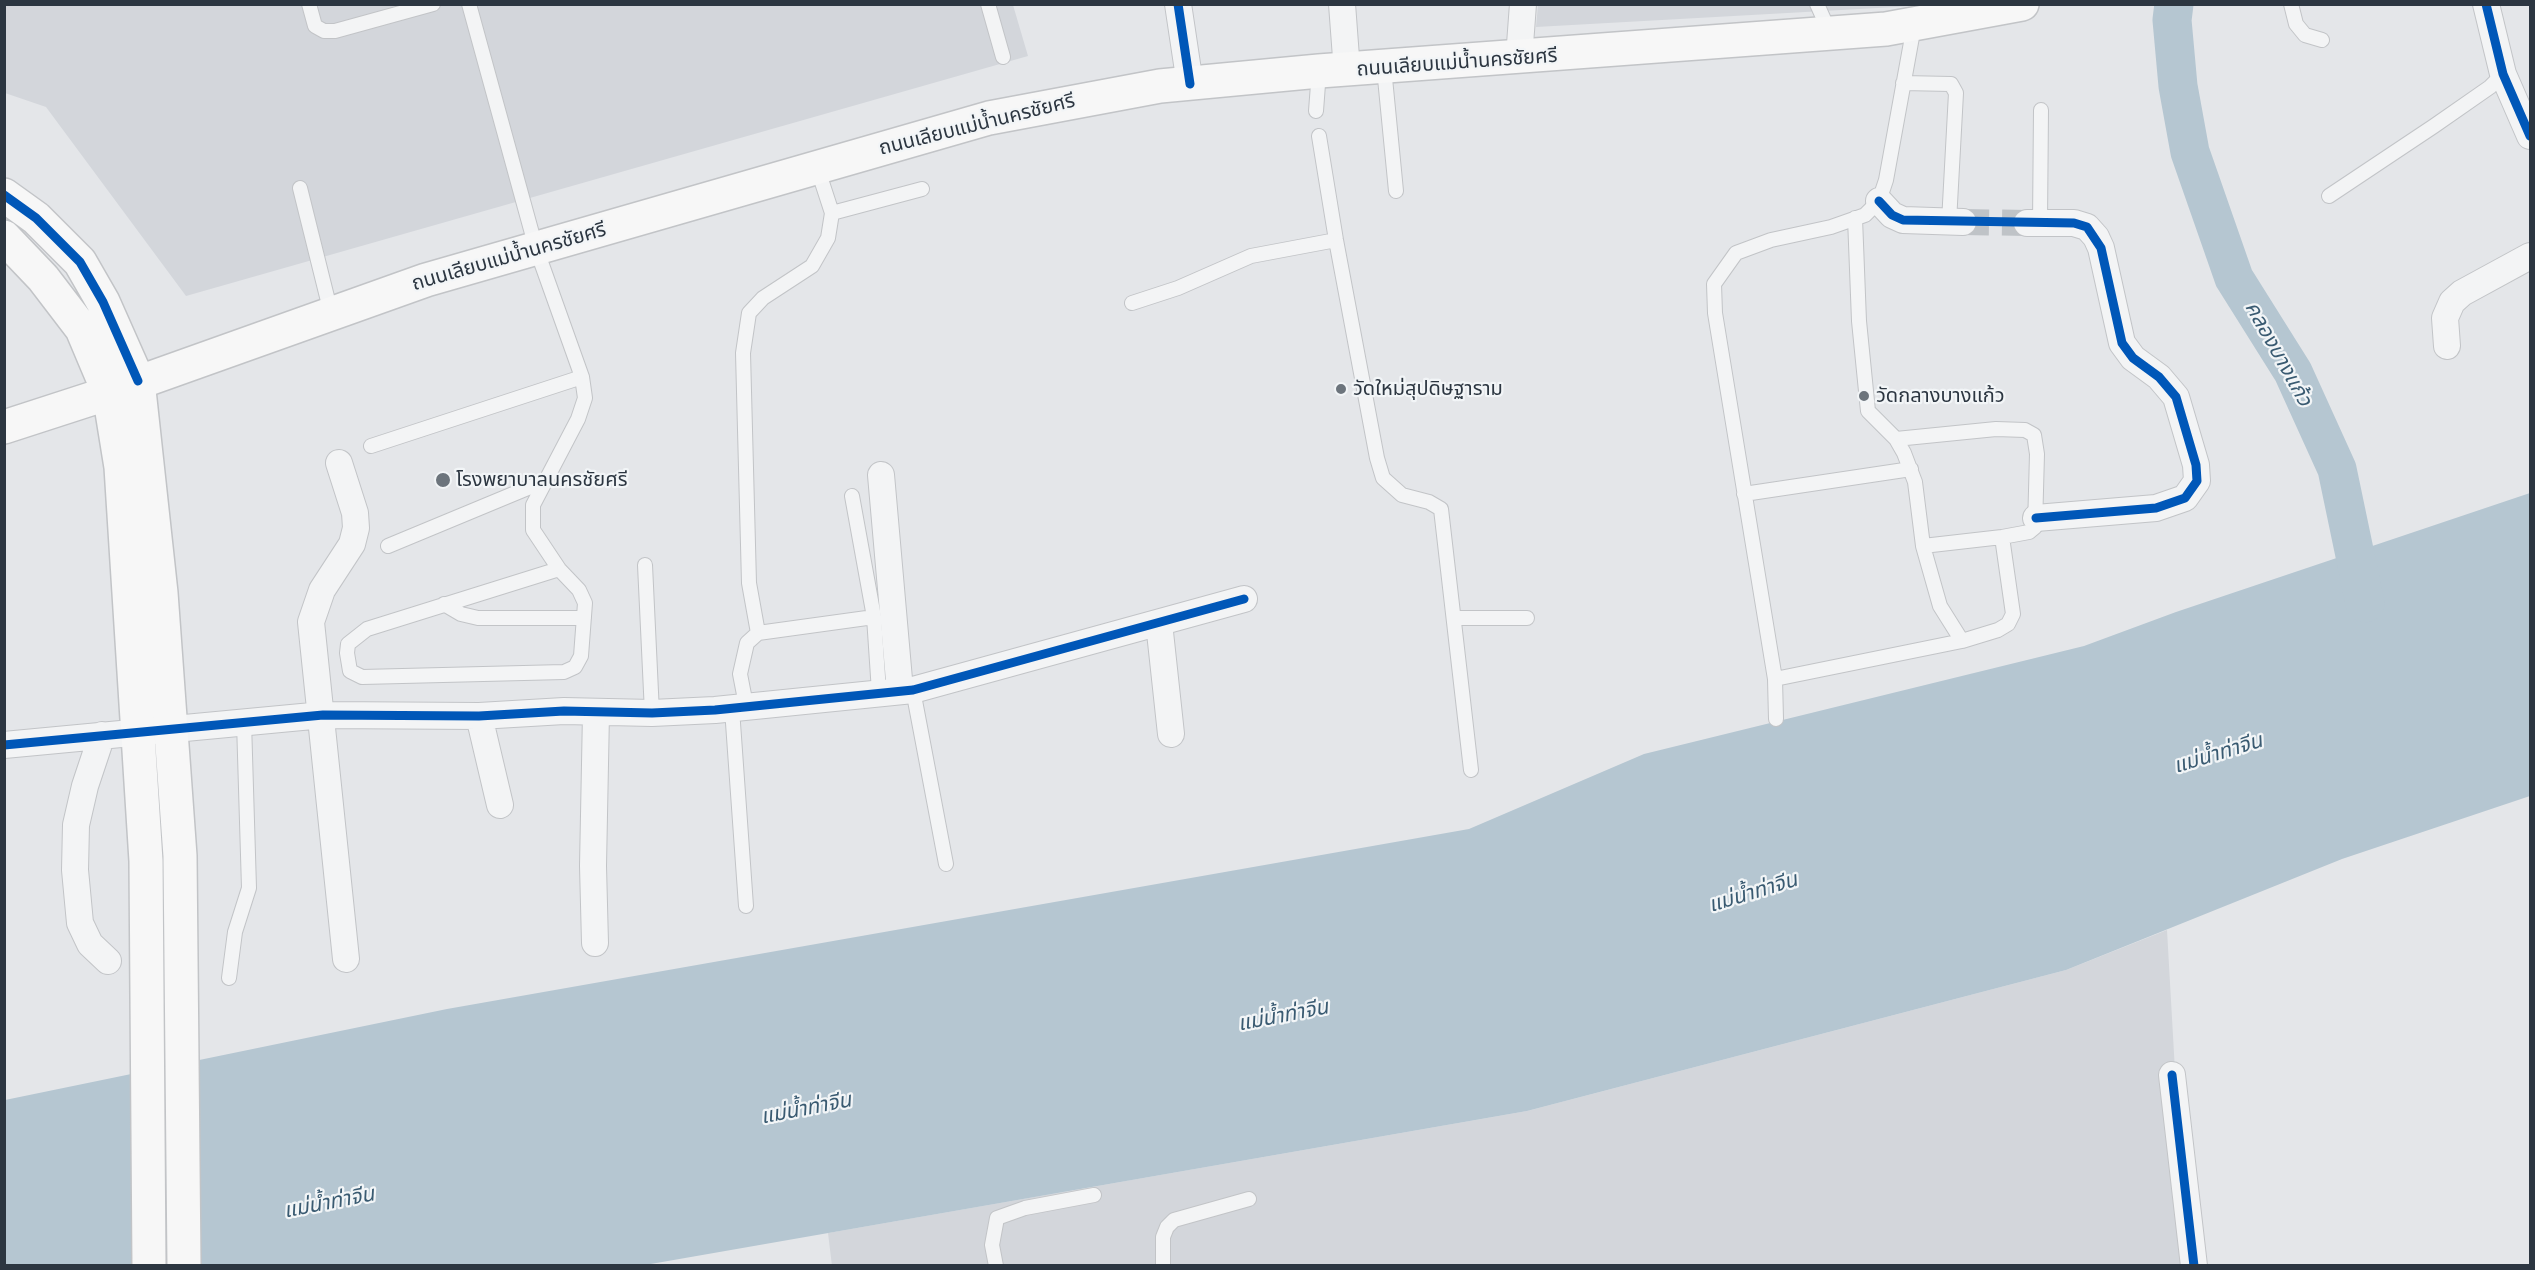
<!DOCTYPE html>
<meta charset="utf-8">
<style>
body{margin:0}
#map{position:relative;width:2535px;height:1270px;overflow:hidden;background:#e4e6e9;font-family:Karla,sans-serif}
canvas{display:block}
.frame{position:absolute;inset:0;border:6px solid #2c3641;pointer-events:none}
</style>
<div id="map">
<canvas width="2535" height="1270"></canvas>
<div class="frame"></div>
</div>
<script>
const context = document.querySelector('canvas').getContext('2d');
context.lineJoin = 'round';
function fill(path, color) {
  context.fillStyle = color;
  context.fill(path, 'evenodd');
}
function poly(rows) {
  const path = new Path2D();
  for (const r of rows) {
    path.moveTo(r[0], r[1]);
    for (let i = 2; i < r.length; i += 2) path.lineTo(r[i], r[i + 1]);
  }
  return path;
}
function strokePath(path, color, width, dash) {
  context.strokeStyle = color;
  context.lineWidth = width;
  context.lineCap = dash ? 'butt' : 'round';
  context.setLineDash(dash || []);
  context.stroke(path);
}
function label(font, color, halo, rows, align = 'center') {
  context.font = font + ' Karla,"Noto Sans Thai",sans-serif';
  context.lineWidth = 4.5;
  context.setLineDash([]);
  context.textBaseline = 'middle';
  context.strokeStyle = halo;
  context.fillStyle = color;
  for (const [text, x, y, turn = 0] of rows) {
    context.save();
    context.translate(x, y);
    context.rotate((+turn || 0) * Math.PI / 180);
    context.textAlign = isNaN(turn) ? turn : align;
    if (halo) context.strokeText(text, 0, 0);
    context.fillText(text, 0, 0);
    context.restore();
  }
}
const built = poly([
 [5,4,1013,5,1028,56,186,296,46,107,5,93],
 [1538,5,1931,5,1536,27],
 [2167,930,2186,1265,832,1266,828,1233,1527,1111,2066,970]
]);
const water = poly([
 [2530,493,2530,796,2342,859,2066,970,1527,1111,645,1265,5,1266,5,1100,447,1009,1469,829,1644,754,2084,646,2176,612]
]);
const river = poly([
 [2174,4,2172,20,2178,86,2190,152,2234,278,2293,372,2337,469,2365,603]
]);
const streetTunnel = poly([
 [1963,222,2027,223]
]);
const lane = poly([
 [309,4,315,26,324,31,335,31,433,4],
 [469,4,536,248,582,377,585,398,578,419,533,505,533,530,559,569,579,590,585,603,581,656,575,667,564,672,362,677,350,671,347,653,348,644,367,629,559,569],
 [988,4,1003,57],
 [1817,4,1830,33],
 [2291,4,2296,24,2305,35,2322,40],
 [1384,68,1396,191],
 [1903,83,1951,84,1956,93,1949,222],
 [1316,111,1319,71],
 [1319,136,1336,240,1377,458,1383,478,1402,495,1429,502,1441,509,1471,770],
 [300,188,331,313],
 [2329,196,2434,126,2490,87,2503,74],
 [832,213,922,189],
 [1855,218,1859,321,1868,411,1896,439,1904,453,1915,482,1923,546,2002,537,2029,532,2035,527,2037,454,2034,435,2025,430,1996,429,1896,439],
 [2040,223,2041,110],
 [1132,303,1178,288,1251,256,1336,240],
 [371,446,582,377],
 [1744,494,1911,469],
 [852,496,874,617,879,692],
 [388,546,547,480],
 [1923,546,1940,606,1962,641],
 [645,565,652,713],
 [444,604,461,614,478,618,584,618],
 [1455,618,1527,618],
 [758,633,749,583,743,353,749,313,763,298,812,266,828,238,832,213,817,167],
 [1775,679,1962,641,1998,630,2008,624,2013,614,2002,537],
 [913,690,946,864],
 [746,705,740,674,747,643,758,633,874,617],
 [732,709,746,906],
 [1776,719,1775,679,1715,313,1714,284,1736,253,1771,240,1831,227,1865,215,1879,201,1886,180,1914,26],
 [229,978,235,932,249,888,244,722],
 [996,1266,992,1245,997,1218,1025,1208,1094,1195],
 [1163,1266,1163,1237,1167,1227,1174,1220,1249,1199]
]);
const street = poly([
 [1178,4,1190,84],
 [1342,4,1347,71],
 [2486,4,2503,74,2530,136],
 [1519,58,1523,4],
 [1879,201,1892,215,1903,220,1963,222],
 [2027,223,2074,223,2087,227,2096,237,2101,248,2122,343,2133,358,2159,377,2176,397,2196,465,2197,481,2185,498,2156,508,2036,518],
 [2447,346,2445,318,2452,302,2462,293,2530,256],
 [339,463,355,513,356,528,352,544,322,590,311,622,346,959],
 [881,475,900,691],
 [1159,623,1171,734],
 [479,716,500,805],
 [102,735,85,786,76,825,75,870,80,923,90,944,108,961],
 [4,745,323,715,479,716,564,711,652,713,715,710,913,690,1244,599],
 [595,943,593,866,596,713],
 [2172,1075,2194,1266]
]);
const secondary = poly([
 [4,195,36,218,80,262,103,302,138,381,161,593,180,856,184,1266],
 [4,237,43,278,82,329,109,393,121,467,146,861,149,1266],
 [4,427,109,393,426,280,989,118,1160,86,1319,71,1886,29,2022,4]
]);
const cycleway = poly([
 [1178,4,1190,84],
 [2486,4,2503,74,2530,136],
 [4,195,36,218,80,262,103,302,138,381],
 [1879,201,1892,215,1903,220,2074,223,2087,227,2101,248,2122,343,2133,358,2159,377,2176,397,2196,465,2197,481,2185,498,2156,508,2036,518],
 [4,745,323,715,479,716,564,711,652,713,715,710,913,690,1244,599],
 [2172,1075,2194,1266]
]);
const markers = [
 [1341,389,6,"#6c747c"],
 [1864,396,6,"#6c747c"],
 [443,480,8,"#6c747c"]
];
const streetNames = [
 ["ถนนเลียบแม่น้ำนครชัยศรี",1457,63,-4],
 ["ถนนเลียบแม่น้ำนครชัยศรี",977,125,-14],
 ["ถนนเลียบแม่น้ำนครชัยศรี",509,257,-16]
];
const poiNames = [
 ["วัดใหม่สุปดิษฐาราม",1353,389],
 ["วัดกลางบางแก้ว",1876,396],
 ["โรงพยาบาลนครชัยศรี",456,480]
];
const waterNames = [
 ["คลองบางแก้ว",2278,354,61],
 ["แม่น้ำท่าจีน",2218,754,-17],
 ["แม่น้ำท่าจีน",1753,893,-17],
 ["แม่น้ำท่าจีน",1283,1016,-11],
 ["แม่น้ำท่าจีน",806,1109,-11],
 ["แม่น้ำท่าจีน",329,1203,-11]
];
fill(built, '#d3d6db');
fill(water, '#b5c6d1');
strokePath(river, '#b5c6d1', 39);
strokePath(streetTunnel, '#bfc3c7', 26, [26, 13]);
strokePath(lane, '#c2c4c7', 16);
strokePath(street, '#c2c4c7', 28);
strokePath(secondary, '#c2c4c7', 36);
strokePath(lane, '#f3f4f5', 14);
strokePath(street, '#f3f4f5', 26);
strokePath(secondary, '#f7f7f7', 33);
strokePath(cycleway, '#0057b8', 9);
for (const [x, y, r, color] of markers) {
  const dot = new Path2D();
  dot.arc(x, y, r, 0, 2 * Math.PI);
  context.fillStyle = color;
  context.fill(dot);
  strokePath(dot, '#f2f5f7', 2);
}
label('20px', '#2c3641', '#f2f5f7', streetNames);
label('20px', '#2c3641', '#f2f5f7', poiNames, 'left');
label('italic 21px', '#395a71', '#f2f5f7', waterNames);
</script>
